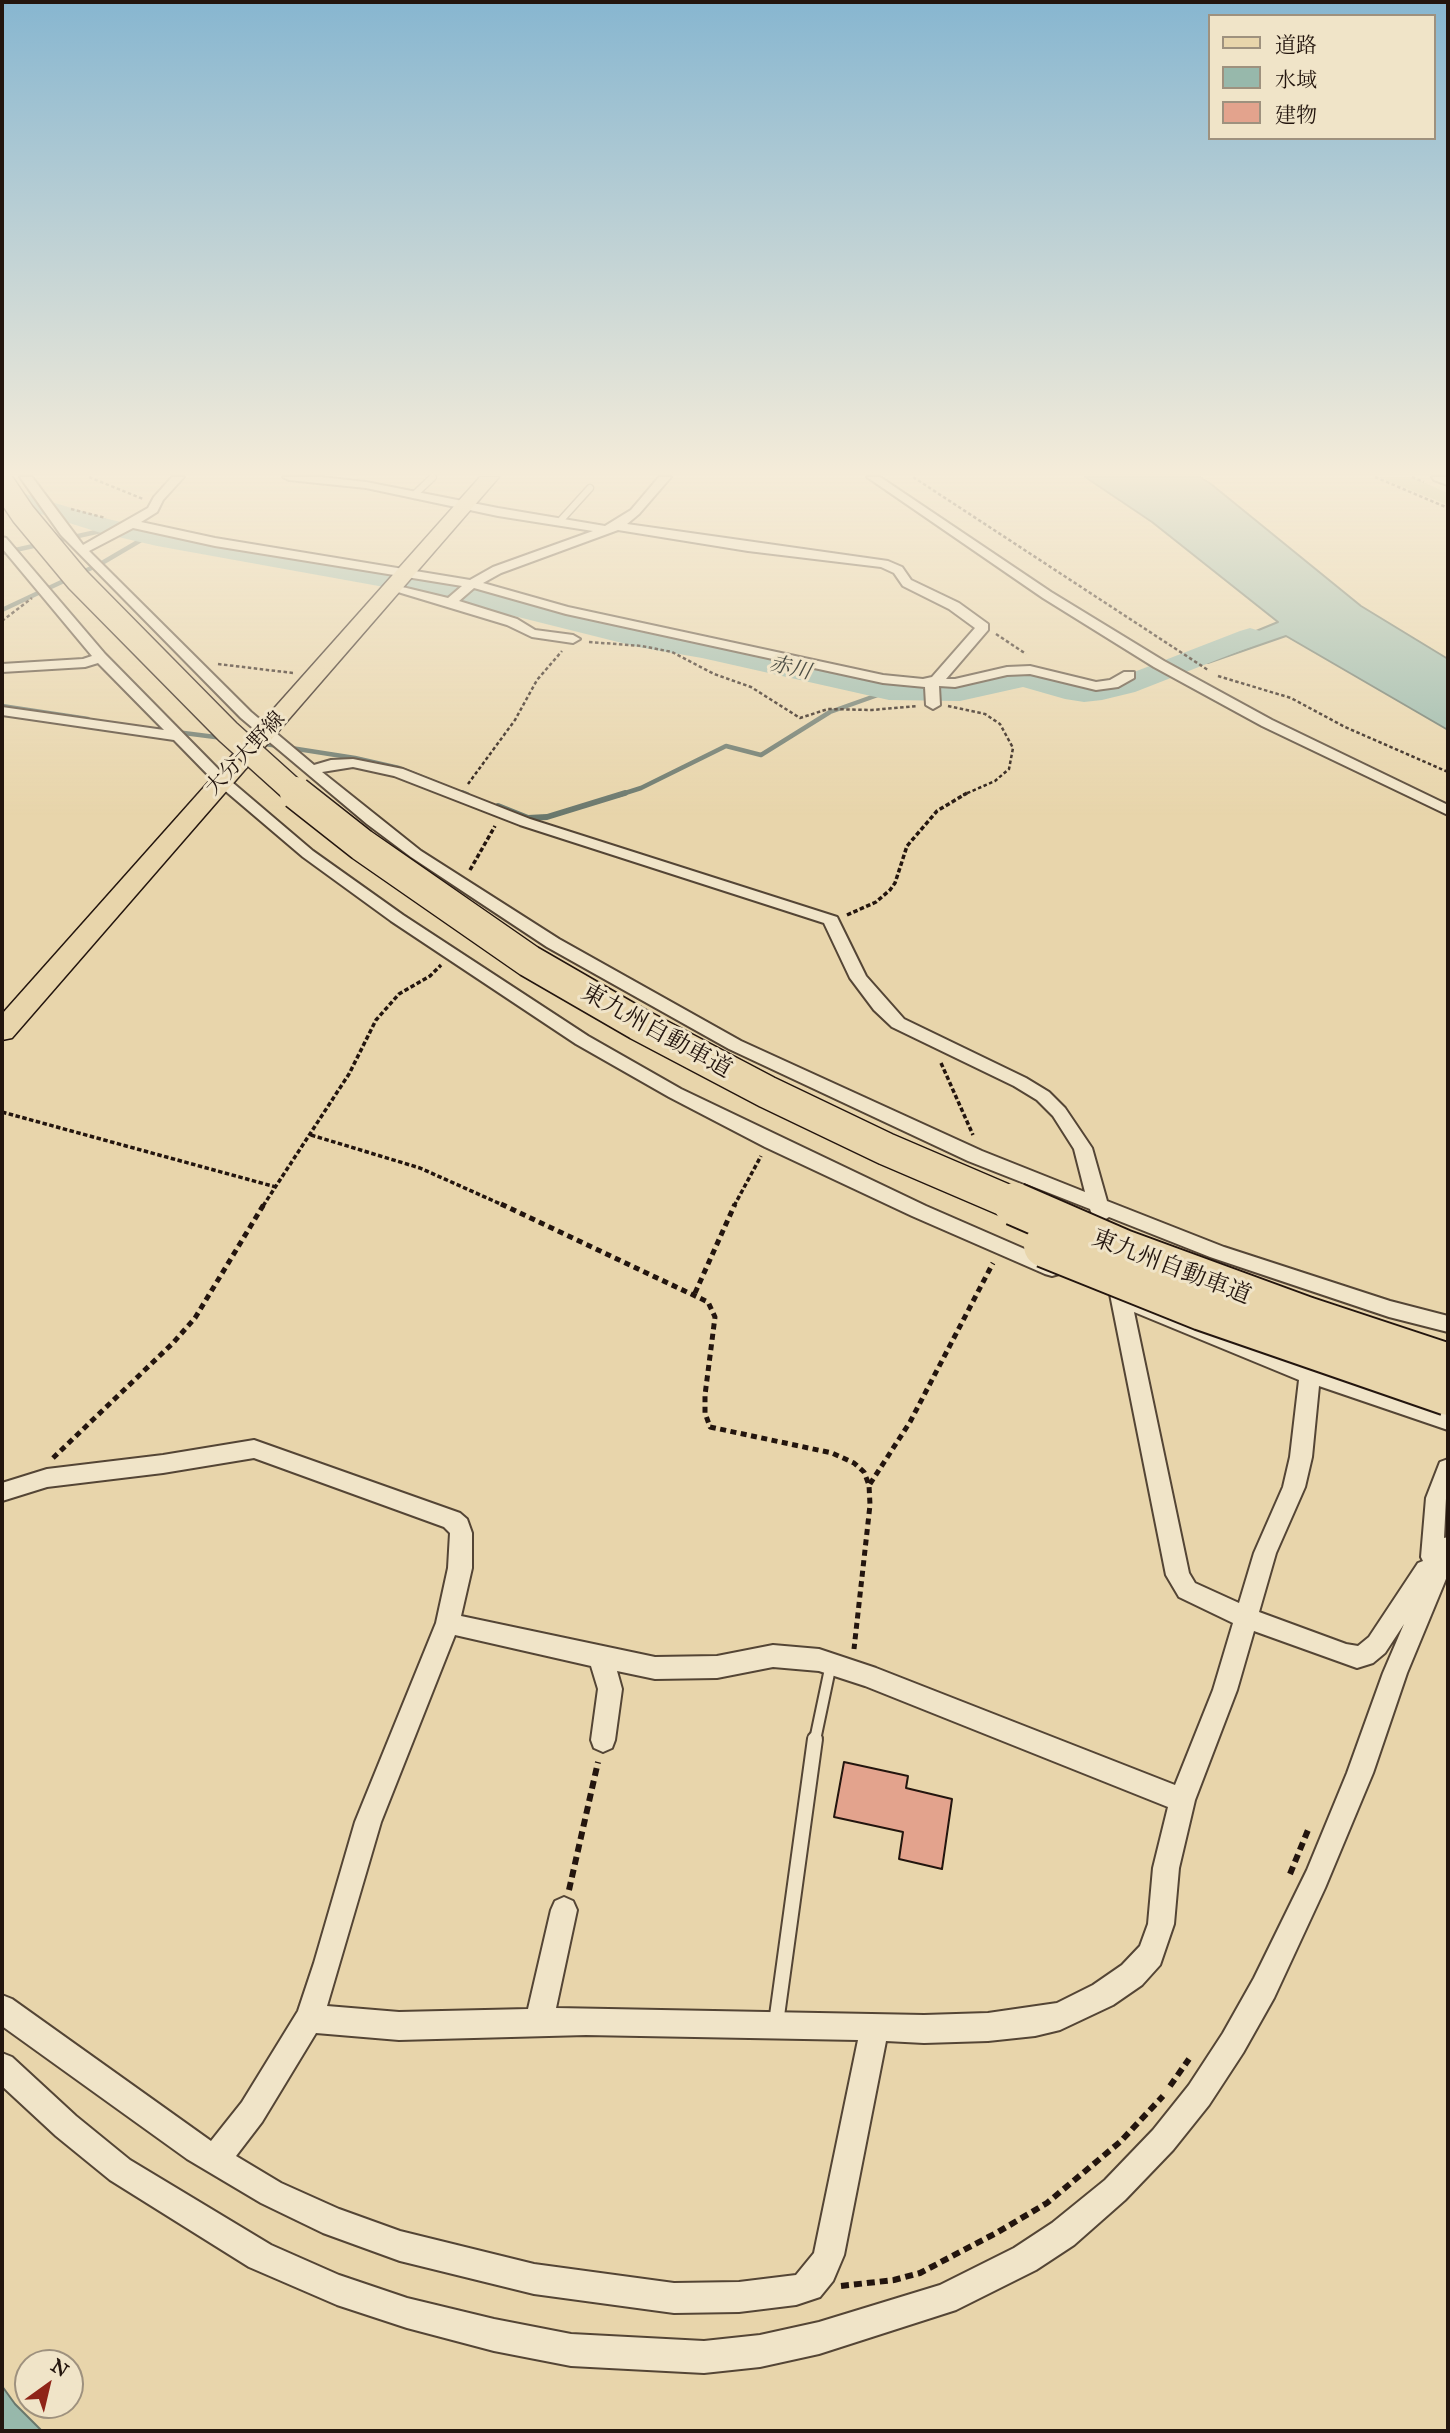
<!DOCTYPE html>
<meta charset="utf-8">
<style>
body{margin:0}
#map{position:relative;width:1450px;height:2433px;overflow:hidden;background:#e8d5ab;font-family:"IM FELL Great Primer","Noto Serif JP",serif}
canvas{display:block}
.frame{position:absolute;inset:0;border:4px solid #23150e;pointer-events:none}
.legend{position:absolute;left:1208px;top:14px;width:228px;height:126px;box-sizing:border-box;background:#f0e4c8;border:2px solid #9e917e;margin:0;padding:9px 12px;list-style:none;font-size:21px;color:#23150e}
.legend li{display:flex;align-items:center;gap:14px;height:35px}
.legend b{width:35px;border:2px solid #9e917e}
.north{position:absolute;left:14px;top:2349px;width:70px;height:70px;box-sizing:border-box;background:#f0e4c8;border:2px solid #9e917e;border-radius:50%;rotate:34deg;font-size:19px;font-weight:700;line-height:28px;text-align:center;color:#23150e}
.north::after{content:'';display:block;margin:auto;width:24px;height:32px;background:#8f2418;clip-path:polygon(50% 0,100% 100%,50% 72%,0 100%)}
</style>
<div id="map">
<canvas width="1450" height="2433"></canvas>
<div class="frame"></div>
<ul class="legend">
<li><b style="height:9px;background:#e8d5ab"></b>道路</li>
<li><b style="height:19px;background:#97b8ab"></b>水域</li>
<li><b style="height:19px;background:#e3a38d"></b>建物</li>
</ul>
<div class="north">N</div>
</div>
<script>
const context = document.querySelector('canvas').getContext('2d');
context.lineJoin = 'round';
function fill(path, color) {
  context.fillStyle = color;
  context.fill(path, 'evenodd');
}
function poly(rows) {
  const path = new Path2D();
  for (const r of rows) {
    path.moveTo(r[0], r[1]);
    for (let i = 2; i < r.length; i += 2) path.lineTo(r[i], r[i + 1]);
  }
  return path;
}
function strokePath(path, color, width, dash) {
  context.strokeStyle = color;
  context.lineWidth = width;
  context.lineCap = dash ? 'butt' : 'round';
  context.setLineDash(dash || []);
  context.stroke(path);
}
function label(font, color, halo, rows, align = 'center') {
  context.font = font + ' "IM FELL Great Primer","Noto Serif JP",serif';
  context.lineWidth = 6;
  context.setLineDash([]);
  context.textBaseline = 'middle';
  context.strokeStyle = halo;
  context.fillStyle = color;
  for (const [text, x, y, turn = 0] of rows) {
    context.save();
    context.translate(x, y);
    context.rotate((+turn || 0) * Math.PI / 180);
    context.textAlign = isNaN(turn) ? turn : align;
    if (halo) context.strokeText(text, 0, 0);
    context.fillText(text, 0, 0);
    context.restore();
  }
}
const green = poly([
 [1378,477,1412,477,1448,493,1448,505]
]);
const water = poly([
 [1085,477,1200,477,1211,484,1361,606,1448,659,1448,730,1286,636,1208,663,1195,656,1278,622,1152,522,1085,477],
 [2,2386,15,2404,42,2431,2,2431,2,2386]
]);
const streamFar1 = poly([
 [2,553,114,528],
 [2,610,102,563,148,536],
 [2,706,88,719],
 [176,732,223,738],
 [259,743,355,758,399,768,466,795],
 [619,795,641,788,726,746,761,755,830,712,889,691]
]);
const stream = poly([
 [462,793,467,795],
 [498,806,528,818,547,817,625,793]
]);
const river = poly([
 [2,487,108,519,157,530,434,580,638,629,702,640,889,682,960,683,1024,669,1068,682,1084,684,1102,682,1116,679,1240,631,1250,628,1260,631,1264,637,1260,643,1135,692,1102,700,1084,702,1065,699,1023,687,960,701,889,700,702,658,638,647,434,596,157,546,101,533,2,502,2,487]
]);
const building = poly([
 [844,1762,908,1776,906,1788,952,1799,942,1869,899,1859,903,1832,834,1817,844,1762]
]);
const pathFar3 = poly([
 [89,477,143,499],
 [913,477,1208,670],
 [1375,477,1448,508],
 [1412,477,1424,482],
 [71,509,106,518],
 [2,621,32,598],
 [996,634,1026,654],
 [589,642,642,646,672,652,714,674,751,687,800,718,828,709,872,710,918,706],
 [218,664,293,673],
 [1218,676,1291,698,1345,727,1448,772],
 [948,706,985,714,1000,724,1013,748,1009,769,995,781,963,795],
 [468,784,515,720,537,680,562,651]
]);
const pathFar2 = poly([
 [470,870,495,826],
 [847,915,876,902,890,890,895,883,907,846,937,811,967,793],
 [941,1063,973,1135],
 [2,1112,276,1187],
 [311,1135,420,1168,505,1206],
 [263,1206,349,1074,376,1020,399,994,430,976,441,965],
 [734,1206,761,1156]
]);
const pathFar1 = poly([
 [501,1204,708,1302,715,1317,705,1395,705,1413,710,1427,832,1453,854,1463,864,1472,869,1485,870,1505,854,1649],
 [695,1293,735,1204],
 [53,1458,173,1343,195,1318,264,1204],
 [870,1484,910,1422,993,1263]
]);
const path = poly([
 [1290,1874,1308,1830],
 [569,1890,598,1762],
 [1170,2086,1189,2059],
 [841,2286,894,2280,920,2273,998,2232,1047,2203,1120,2142,1163,2096]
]);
const serviceFar2 = poly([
 [414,495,433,477],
 [561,520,590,488]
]);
const serviceFar1 = poly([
 [815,1740,831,1664]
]);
const service = poly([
 [776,2023,815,1739]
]);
const minor = poly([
 [20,477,32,477,83,545,148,508,154,497,172,477,184,477,163,500,157,512,141,522,215,538,470,580,493,567,593,531,498,516,366,488,289,480,283,477,321,477,366,482,498,508,605,526,631,510,659,477,671,477,639,514,627,524,888,561,902,567,911,580,959,603,988,624,988,630,946,679,955,679,1007,667,1030,666,1096,682,1110,680,1124,672,1134,672,1134,678,1118,687,1096,690,1030,674,1007,675,955,687,939,686,940,705,933,709,926,705,925,687,883,683,566,614,474,588,459,601,517,619,535,630,573,635,580,639,573,643,532,637,507,625,388,589,394,585,448,598,462,586,215,546,133,528,89,551,251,712,314,765,331,760,353,759,403,769,530,819,837,917,866,976,904,1019,1026,1078,1049,1092,1065,1108,1092,1148,1107,1201,1224,1247,1390,1301,1448,1316,1448,1332,1389,1317,1210,1257,1109,1217,1101,1222,1094,1220,1090,1209,968,1161,729,1049,547,947,411,857,367,824,241,718,61,535,20,477],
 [618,530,748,551,881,567,894,573,903,586,949,609,975,628,932,677,923,679,883,675,568,607,483,583,501,573,618,530],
 [353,767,394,776,520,825,824,923,850,978,874,1010,892,1027,1014,1086,1037,1100,1053,1116,1074,1149,1085,1192,982,1151,741,1041,559,939,421,851,322,772,353,767],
 [867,477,880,477,1051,592,1164,661,1272,720,1448,805,1448,815,1262,726,1154,667,1043,598,867,477],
 [2,537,6,538,105,654,226,777,313,851,403,915,588,1036,681,1089,926,1206,1059,1264,1062,1269,1059,1274,1052,1276,1045,1274,912,1216,765,1147,669,1097,576,1044,391,921,303,857,216,783,174,740,2,715,2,707,164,730,98,663,85,667,2,672,2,664,83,659,92,656,2,548,2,537],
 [1119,1281,1126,1284,1130,1296,1314,1368,1448,1412,1448,1430,1319,1386,1312,1457,1305,1487,1276,1553,1259,1612,1346,1644,1358,1646,1369,1637,1418,1563,1423,1561,1421,1557,1426,1498,1440,1462,1448,1459,1444,1538,1448,1537,1448,1574,1407,1673,1373,1773,1325,1888,1274,1998,1243,2053,1209,2105,1173,2150,1125,2200,1074,2245,1036,2270,956,2310,819,2354,760,2367,704,2373,571,2366,494,2351,407,2328,337,2305,249,2267,110,2180,56,2136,2,2086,2,2053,12,2057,76,2116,130,2160,271,2245,339,2275,407,2298,494,2319,571,2334,704,2341,760,2335,819,2322,940,2285,1014,2248,1052,2223,1105,2180,1153,2130,1189,2085,1223,2033,1254,1978,1307,1870,1347,1773,1383,1673,1404,1624,1385,1653,1373,1663,1357,1668,1254,1631,1237,1690,1195,1800,1179,1868,1174,1924,1160,1965,1142,1985,1113,2005,1060,2030,1035,2036,988,2041,924,2043,886,2041,844,2255,833,2281,820,2297,796,2305,739,2312,674,2313,534,2294,400,2261,323,2233,261,2203,187,2159,2,2026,2,1995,12,1999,211,2141,242,2102,298,2011,314,1963,355,1822,436,1623,448,1568,450,1533,444,1527,254,1458,163,1473,47,1487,2,1501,2,1483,47,1469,163,1455,254,1440,460,1513,467,1519,472,1533,472,1568,461,1616,655,1657,717,1656,773,1645,819,1649,876,1668,1175,1785,1213,1690,1233,1623,1179,1597,1166,1575,1109,1289,1112,1284,1119,1281],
 [1134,1312,1299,1380,1290,1457,1283,1487,1254,1553,1239,1603,1195,1583,1189,1573,1134,1312],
 [455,1635,591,1666,598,1689,591,1740,594,1748,603,1752,612,1748,615,1740,622,1689,617,1671,655,1679,717,1678,773,1667,819,1671,865,1686,1168,1807,1153,1868,1148,1924,1140,1946,1122,1965,1093,1985,1057,2003,988,2013,924,2015,556,2008,577,1910,573,1901,564,1897,555,1901,551,1910,528,2009,399,2012,327,2006,381,1822,455,1635],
 [316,2033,399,2040,586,2035,858,2040,814,2253,796,2275,739,2282,674,2283,534,2264,400,2231,339,2209,281,2183,236,2156,262,2122,316,2033]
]);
const tertiary = poly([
 [1432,477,1448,477,1448,485,1434,480,1432,477]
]);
const primary = poly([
 [480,477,499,477,12,1038,2,1040,2,1014,480,477]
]);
const motorwayBridgeFar2 = poly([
 [2,483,23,514,78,580,228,732,298,795]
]);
const motorwayBridgeFar1 = poly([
 [296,793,362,845,529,961,638,1024,767,1092,886,1149,1019,1206]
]);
const motorwayBridge = poly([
 [1015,1204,1123,1251,1306,1318,1448,1365],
 [1045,1246,1202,1309,1448,1394]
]);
const farWaternames = [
 ["赤川",790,669,13]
];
const farStreetnames = [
 ["大分大野線",246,754,-47]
];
const streetNames = [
 ["東九州自動車道",656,1032,29],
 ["東九州自動車道",1171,1268,21]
];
fill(green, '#bcbc84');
fill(water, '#97b8ab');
strokePath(water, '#69776c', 2);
strokePath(streamFar1, '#69776c', 4.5);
strokePath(stream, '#69776c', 6);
fill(river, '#97b8ab');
fill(building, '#e3a38d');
strokePath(building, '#23150e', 2);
strokePath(serviceFar2, '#544535', 9);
strokePath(serviceFar1, '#544535', 14);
strokePath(service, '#544535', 18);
strokePath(minor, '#544535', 4);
strokePath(tertiary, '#544535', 4);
strokePath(primary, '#23150e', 3);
strokePath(pathFar3, '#23150e', 2.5, [3.5, 2.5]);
strokePath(pathFar2, '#23150e', 3.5, [4.5, 2.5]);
strokePath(pathFar1, '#23150e', 5, [6, 4.5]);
strokePath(path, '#23150e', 6, [8, 5]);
strokePath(serviceFar2, '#f0e4c8', 6);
strokePath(serviceFar1, '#f0e4c8', 10);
strokePath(service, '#f0e4c8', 14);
fill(minor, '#f0e4c8');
fill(tertiary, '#f0e4c8');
fill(primary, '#e8d5ab');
strokePath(motorwayBridgeFar2, '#23150e', 27, []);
strokePath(motorwayBridgeFar1, '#23150e', 35, []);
strokePath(motorwayBridge, '#23150e', 46, []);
strokePath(motorwayBridgeFar2, '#e8d5ab', 24);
strokePath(motorwayBridgeFar1, '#e8d5ab', 32);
strokePath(motorwayBridge, '#e8d5ab', 42);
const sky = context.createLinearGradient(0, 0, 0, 817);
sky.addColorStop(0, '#87b6d0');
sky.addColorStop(0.58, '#f5ecd9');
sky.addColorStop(1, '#f5ecd900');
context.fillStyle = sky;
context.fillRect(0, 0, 1450, 817);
label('italic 21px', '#4c4e45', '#f0e4c8', farWaternames);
label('21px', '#23150e', '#f0e4c8', farStreetnames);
label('24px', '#23150e', '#f0e4c8', streetNames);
</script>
